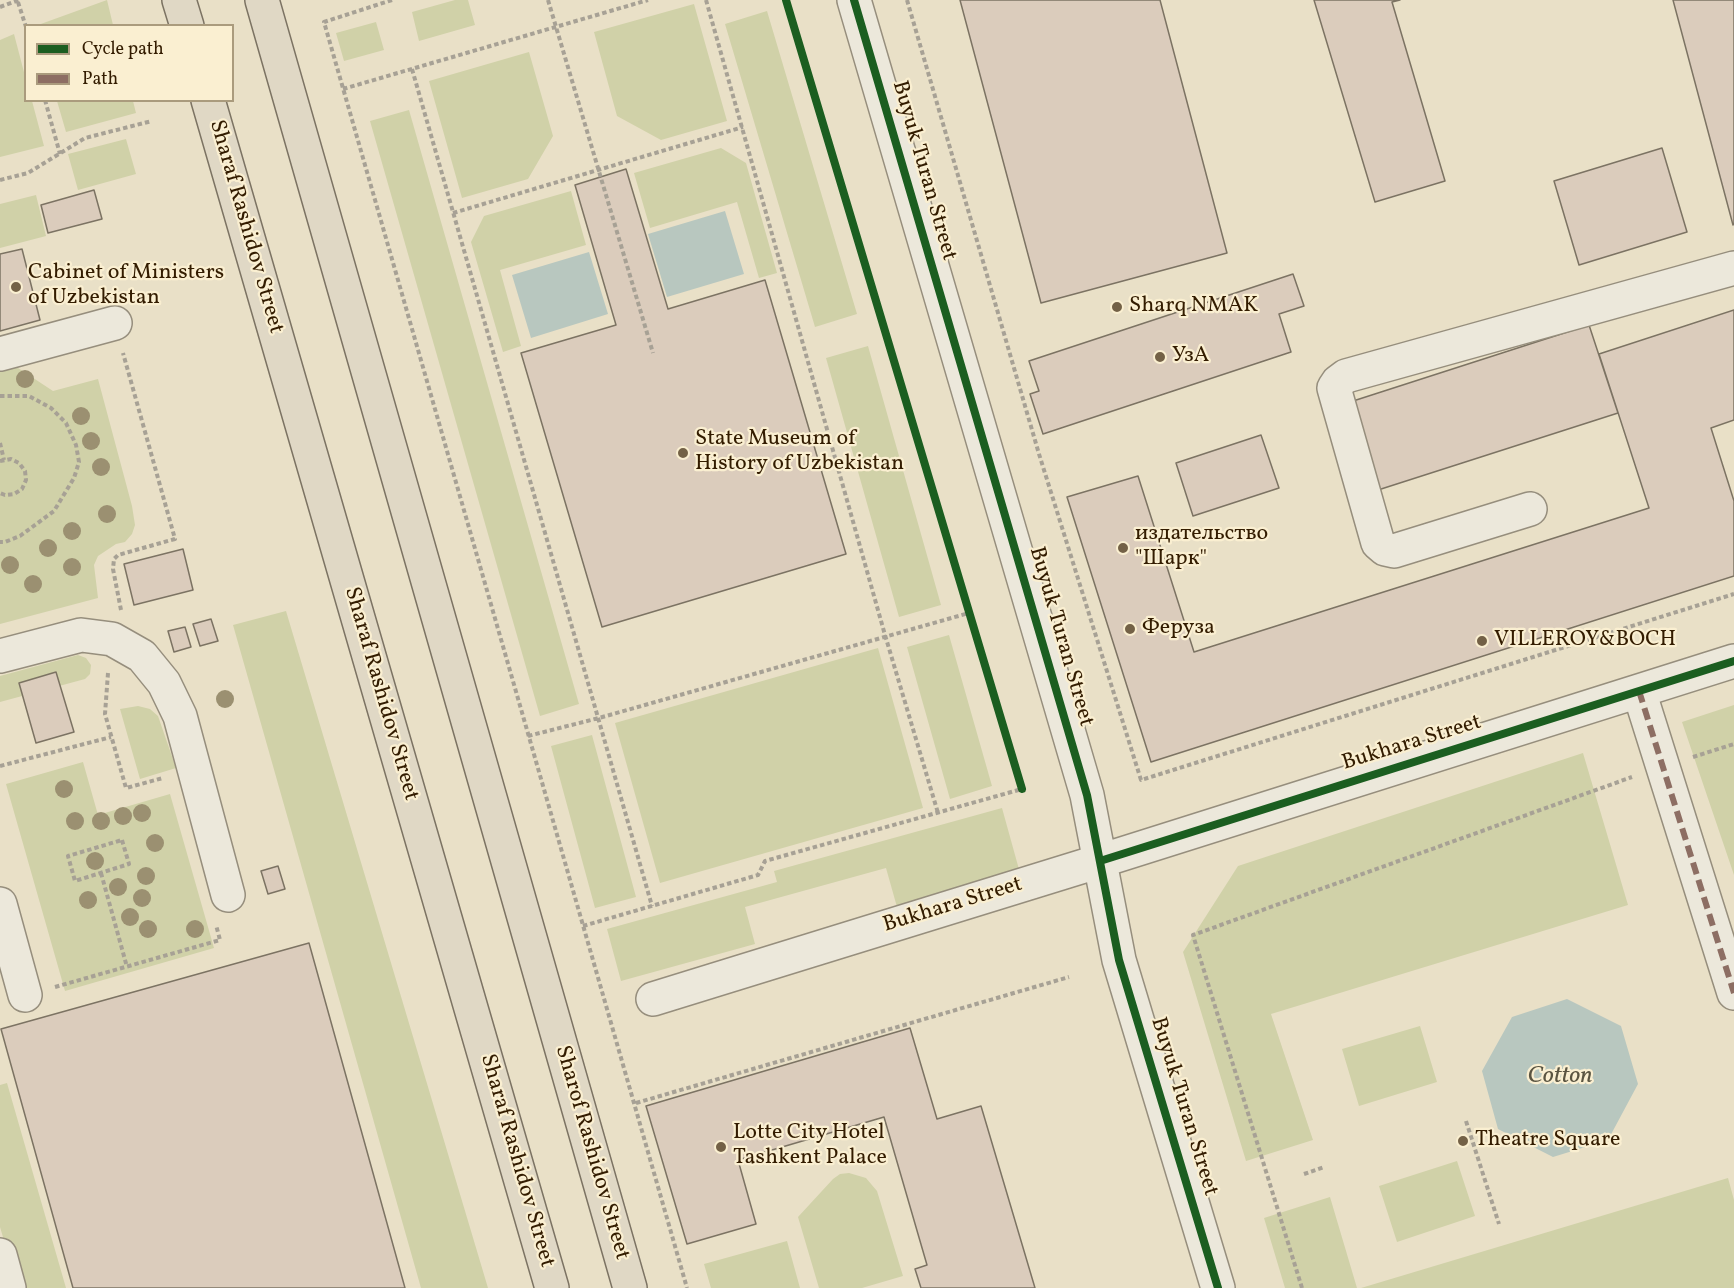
<!DOCTYPE html>
<meta charset="utf-8">
<style>
body{margin:0}
#map{position:relative;width:1734px;height:1288px;overflow:hidden;background:#e9e0c7;font-family:Vollkorn,serif}
canvas{display:block}
.legend{position:absolute;left:24px;top:24px;width:210px;height:78px;box-sizing:border-box;background:#faefd1;border:2px solid #aa9b7d;margin:0;padding:8px 10px;list-style:none;font-size:18px;color:#331c00}
.legend li{display:flex;align-items:center;gap:12px;height:30px}
.legend b{width:30px;border:2px solid #aa9b7d}
</style>
<div id="map">
<canvas width="1734" height="1288"></canvas>
<ul class="legend">
<li><b style="height:8px;background:#1b5e20"></b>Cycle path</li>
<li><b style="height:8px;background:#8d6e63"></b>Path</li>
</ul>
</div>
<script>
const context = document.querySelector('canvas').getContext('2d');
context.lineJoin = 'round';
function fill(path, color) {
  context.fillStyle = color;
  context.fill(path, 'evenodd');
}
function poly(rows) {
  const path = new Path2D();
  for (const r of rows) {
    path.moveTo(r[0], r[1]);
    for (let i = 2; i < r.length; i += 2) path.lineTo(r[i], r[i + 1]);
  }
  return path;
}
function strokePath(path, color, width, dash) {
  context.strokeStyle = color;
  context.lineWidth = width;
  context.lineCap = dash ? 'butt' : 'round';
  context.setLineDash(dash || []);
  context.stroke(path);
}
function label(font, color, halo, rows, align = 'center') {
  context.font = font + ' Vollkorn,serif';
  context.lineWidth = 4.5;
  context.setLineDash([]);
  context.textBaseline = 'middle';
  context.strokeStyle = halo;
  context.fillStyle = color;
  for (const [text, x, y, turn = 0] of rows) {
    context.save();
    context.translate(x, y);
    context.rotate((+turn || 0) * Math.PI / 180);
    context.textAlign = isNaN(turn) ? turn : align;
    if (halo) context.strokeText(text, 0, 0);
    context.fillText(text, 0, 0);
    context.restore();
  }
}
const green = poly([
 [107,0,113,25,38,25],
 [455,0,468,0,475,25,419,41,412,12],
 [694,4,727,121,661,140,617,116,594,32],
 [767,11,857,314,815,327,725,24],
 [376,22,384,50,344,61,336,33],
 [14,34,25,76,26,100,32,101,44,146,0,157,0,40],
 [529,52,553,136,528,179,462,198,429,81],
 [57,101,133,101,136,113,66,132],
 [409,110,579,704,540,716,370,121],
 [126,139,136,174,78,190,68,154],
 [721,148,746,163,777,273,759,278,737,202,650,228,634,173],
 [571,191,586,245,500,270,521,346,503,352,471,242,484,216],
 [36,195,46,236,0,248,0,204],
 [868,346,941,605,899,617,826,358],
 [12,364,53,391,98,379,132,506,135,525,132,534,125,542,116,544,98,556,94,565,98,598,0,624,0,368],
 [286,611,488,1288,421,1288,233,625],
 [949,635,992,786,950,799,907,647],
 [878,648,923,808,660,883,615,723],
 [78,655,86,658,91,665,90,674,85,679,0,702,0,676],
 [1734,705,1734,875,1682,722],
 [138,706,150,709,158,716,176,768,140,779,120,709],
 [592,735,636,897,595,908,551,746],
 [1583,753,1628,905,1271,1014,1313,1140,1246,1161,1183,952,1238,866],
 [83,762,98,815,170,794,214,948,65,991,6,784],
 [1002,808,1020,873,897,907,886,868,745,907,755,944,621,981,607,929,777,882,774,871],
 [1420,1026,1437,1082,1359,1106,1342,1049],
 [7,1083,66,1288,18,1288,0,1227,0,1085],
 [1457,1161,1475,1216,1397,1242,1379,1186],
 [849,1173,866,1178,877,1191,903,1276,862,1288,819,1288,798,1217,833,1179,840,1174],
 [1728,1178,1734,1200,1734,1288,1361,1288],
 [1330,1197,1357,1288,1285,1288,1264,1218],
 [787,1241,800,1288,711,1288,704,1264]
]);
const water = poly([
 [725,211,744,274,667,297,648,234],
 [589,252,608,314,531,338,512,275],
 [1567,999,1621,1026,1638,1084,1608,1140,1553,1157,1498,1129,1482,1071,1512,1017]
]);
const building = poly([
 [960,0,1160,0,1227,253,1041,303,960,0],
 [1314,0,1400,0,1392,2,1445,181,1375,202,1314,0],
 [1673,0,1734,0,1734,224,1733,225,1673,0],
 [1662,148,1687,232,1579,265,1554,181,1662,148],
 [626,169,668,309,765,280,846,554,602,627,521,353,616,325,575,185,626,169],
 [94,190,102,219,48,233,41,205,94,190],
 [22,249,40,320,0,331,0,254,22,249],
 [1293,274,1304,306,1279,314,1291,352,1043,434,1030,394,1039,391,1029,361,1293,274],
 [1734,310,1734,420,1711,428,1734,501,1734,576,1151,762,1067,497,1138,476,1194,652,1649,508,1599,354,1734,310],
 [1589,325,1618,413,1378,490,1350,402,1589,325],
 [1261,435,1279,488,1193,516,1176,463,1261,435],
 [183,549,193,590,134,605,124,564,183,549],
 [211,619,218,641,200,646,193,624,211,619],
 [185,627,191,647,174,652,168,631,185,627],
 [56,672,74,732,36,743,19,683,56,672],
 [278,866,285,889,268,894,261,871,278,866],
 [309,943,405,1288,73,1288,1,1029,309,943],
 [910,1028,937,1119,981,1106,1035,1288,921,1288,915,1269,927,1265,884,1117,738,1160,756,1224,687,1244,646,1106,910,1028]
]);
const path = poly([
 [392,0,324,22,687,1288],
 [548,0,653,353],
 [706,0,885,635,938,813],
 [907,0,1039,454,1141,780,1734,594],
 [18,2,26,27],
 [0,7,19,0],
 [412,69,652,906],
 [343,89,648,0],
 [45,100,60,154],
 [0,180,28,173,85,138,152,121],
 [453,213,743,127],
 [0,396,29,396,51,408,66,423,76,445,79,462,74,478,54,511,20,536,5,542,0,542],
 [0,443,4,460],
 [0,461,11,459,19,463,25,471,26,480,22,489,14,494,5,495,0,493],
 [121,610,113,569,114,559,118,555,175,539,123,353],
 [108,673,105,714,126,788,163,778],
 [528,736,599,718,969,613],
 [1693,757,1734,744],
 [0,766,111,737],
 [122,840,129,864,75,881,68,856,122,840],
 [101,873,127,967],
 [583,926,758,875,765,861,1022,789,786,0],
 [55,987,220,940,216,925],
 [636,1103,1069,977],
 [1466,1121,1499,1224],
 [1304,1174,1324,1167],
 [1302,1288,1193,935,1632,777]
]);
const minor = poly([
 [854,0,1087,795,1119,960,1218,1288],
 [0,354,115,323],
 [1530,509,1394,551,1385,549,1378,543,1334,388,1338,382,1346,376,1734,268],
 [0,656,81,635,112,639,142,656,164,683,180,716,228,895],
 [1639,691,1734,993],
 [0,904,25,995],
 [653,999,1100,861,1734,661],
 [0,1255,9,1288]
]);
const major = poly([
 [179,0,187,26],
 [262,0,630,1288],
 [208,100,552,1288]
]);
const quiet = poly([
 [1639,691,1734,993]
]);
const cycleway = poly([
 [786,0,1022,789],
 [854,0,1087,795,1119,960,1218,1288],
 [1100,861,1734,661]
]);
const trees = [
 [25,379],
 [81,416],
 [91,441],
 [101,467],
 [107,514],
 [72,531],
 [48,548],
 [10,565],
 [72,567],
 [33,584],
 [225,699],
 [64,789],
 [142,813],
 [123,816],
 [75,821],
 [101,821],
 [155,843],
 [95,861],
 [146,876],
 [118,887],
 [142,898],
 [88,900],
 [130,917],
 [148,929],
 [195,929]
];
const markers = [
 [16,287,6,"#736146"],
 [1117,307,6,"#736146"],
 [1160,357,6,"#736146"],
 [683,453,6,"#736146"],
 [1123,548,6,"#736146"],
 [1130,629,6,"#736146"],
 [1482,641,6,"#736146"],
 [1463,1141,6,"#736146"],
 [721,1147,6,"#736146"]
];
const streetNames = [
 ["Buyuk Turan Street",923,171,74],
 ["Sharaf Rashidov Street",245,227,74],
 ["Buyuk Turan Street",1060,637,74],
 ["Sharaf Rashidov Street",380,694,74],
 ["Bukhara Street",1412,744,-17],
 ["Bukhara Street",953,906,-17],
 ["Buyuk Turan Street",1183,1107,73],
 ["Sharof Rashidov Street",591,1153,74],
 ["Sharaf Rashidov Street",516,1161,74]
];
const poiNames = [
 ["Cabinet of Ministers",28,274],
 ["of Uzbekistan",28,299],
 ["Sharq NMAK",1129,307],
 ["УзА",1172,357],
 ["State Museum of",695,440],
 ["History of Uzbekistan",695,465],
 ["издательство",1135,535],
 ["\"Шарк\"",1135,560],
 ["Феруза",1142,629],
 ["VILLEROY&BOCH",1494,641],
 ["Lotte City Hotel",733,1134],
 ["Tashkent Palace",733,1159],
 ["Theatre Square",1475,1141]
];
const waterNames = [
 ["Cotton",1560,1078]
];
fill(green, '#d0d1a8');
fill(water, '#b8c7bf');
fill(building, '#dbccbc');
strokePath(building, '#7c7363', 1.5);
strokePath(minor, '#968e7d', 36);
strokePath(major, '#7c7363', 36);
strokePath(path, '#a7a195', 4, [4.5, 3]);
strokePath(minor, '#ece8db', 33);
strokePath(major, '#e0d8c5', 33);
strokePath(quiet, '#8d6e63', 6, [12, 6]);
strokePath(cycleway, '#1b5e20', 8);
context.fillStyle = '#9b9071';
for (const [x, y] of trees) {
  context.beginPath();
  context.arc(x, y, 9, 0, 2 * Math.PI);
  context.fill();
}
for (const [x, y, r, color] of markers) {
  const dot = new Path2D();
  dot.arc(x, y, r, 0, 2 * Math.PI);
  context.fillStyle = color;
  context.fill(dot);
  strokePath(dot, '#faefd1', 2);
}
label('22px', '#331c00', '#faefd1', streetNames);
label('22px', '#331c00', '#faefd1', poiNames, 'left');
label('italic 24px', '#5a5441', '#faefd1', waterNames);
</script>
